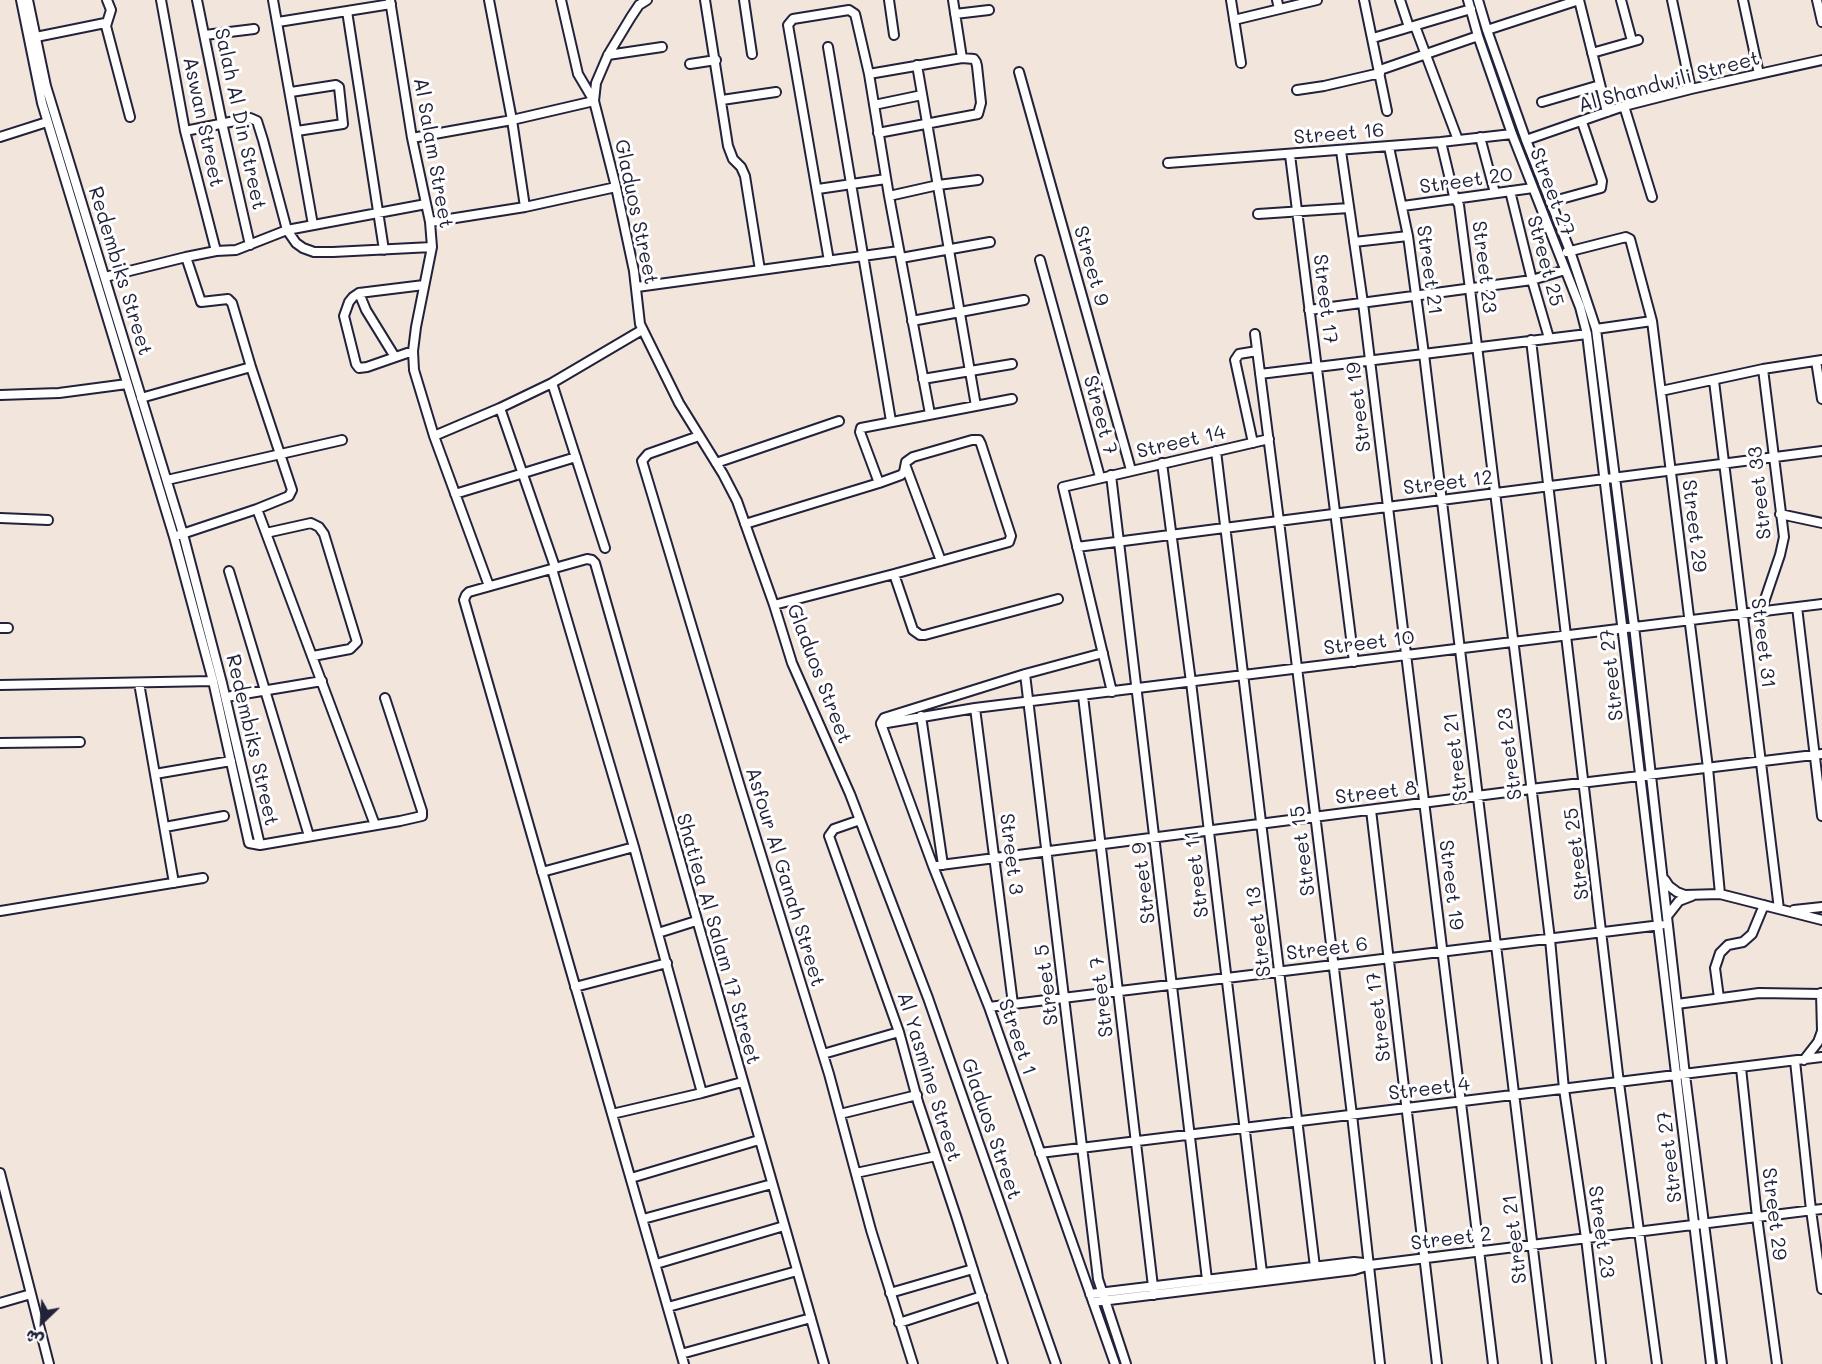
<!DOCTYPE html>
<meta charset="utf-8">
<style>
body{margin:0}
#map{position:relative;width:1822px;height:1364px;overflow:hidden;background:#f2e5db;font-family:Mali,"Playpen Sans Arabic",sans-serif}
canvas{display:block}
.north{position:absolute;left:12px;top:1292px;width:60px;height:60px;-webkit-text-stroke:4px #fff;paint-order:stroke;rotate:205deg;font-size:16px;font-weight:700;line-height:24px;text-align:center;color:#22223b}
.north::after{content:'';display:block;margin:auto;width:21px;height:27px;background:#22223b;clip-path:polygon(50% 0,100% 100%,50% 72%,0 100%)}
</style>
<div id="map">
<canvas width="1822" height="1364"></canvas>
<div class="north">ش</div>
</div>
<script>
const context = document.querySelector('canvas').getContext('2d');
context.lineJoin = 'round';
function poly(rows) {
  const path = new Path2D();
  for (const r of rows) {
    path.moveTo(r[0], r[1]);
    for (let i = 2; i < r.length; i += 2) path.lineTo(r[i], r[i + 1]);
  }
  return path;
}
function strokePath(path, color, width, dash) {
  context.strokeStyle = color;
  context.lineWidth = width;
  context.lineCap = dash ? 'butt' : 'round';
  context.setLineDash(dash || []);
  context.stroke(path);
}
function label(font, color, halo, rows, align = 'center') {
  context.font = font + ' Mali,sans-serif';
  context.lineWidth = 6;
  context.setLineDash([]);
  context.textBaseline = 'middle';
  context.strokeStyle = halo;
  context.fillStyle = color;
  for (const [text, x, y, turn = 0] of rows) {
    context.save();
    context.translate(x, y);
    context.rotate((+turn || 0) * Math.PI / 180);
    context.textAlign = isNaN(turn) ? turn : align;
    if (halo) context.strokeText(text, 0, 0);
    context.fillText(text, 0, 0);
    context.restore();
  }
}
const minor = poly([
 [21,0,42,103,174,537,213,681,249,843,260,845,400,821,422,816,422,811,385,698],
 [28,0,46,86,183,534,222,683,260,845],
 [107,0,111,10,106,26,130,117],
 [161,0,185,131,216,251],
 [197,0,222,123,250,245],
 [273,0,313,225],
 [390,0,412,138,430,222,432,247,416,327,413,351,414,370,434,436,489,586],
 [489,0,512,120,525,207],
 [561,0,578,74,594,101,616,187,634,271,640,324,679,403,723,474,737,501,774,605,792,663,850,794,928,998,1056,1364],
 [705,0,728,146,733,159,741,167,745,176,760,270],
 [744,0,752,54],
 [889,0,894,35],
 [953,0,962,58],
 [1231,0,1241,63],
 [1277,0,1279,9],
 [1364,0,1387,111],
 [1400,0,1409,27],
 [1468,0,1478,36,1512,134,1580,307,1587,334,1711,1364],
 [1478,0,1487,30,1526,140,1570,251,1596,329,1634,626,1685,1075,1722,1364],
 [1579,0,1607,112],
 [1621,0,1632,41],
 [1672,0,1691,89],
 [1743,0,1759,74],
 [1817,0,1822,22],
 [347,11,384,250],
 [955,14,989,10],
 [1234,20,1317,0],
 [278,22,391,4],
 [1415,26,1458,140],
 [1487,30,1579,0],
 [205,35,254,29],
 [36,37,105,23],
 [1373,38,1471,9],
 [828,47,891,421],
 [1592,53,1638,40],
 [608,55,662,47],
 [690,64,716,60],
 [917,65,976,406],
 [1380,70,1478,36],
 [1019,72,1131,470],
 [869,74,962,58,974,59,976,62,977,66,981,103,978,114,878,133],
 [1297,90,1324,86,1380,73],
 [291,92,336,85,339,87,343,124,297,131],
 [722,100,776,92],
 [1542,102,1600,85],
 [874,105,922,95],
 [1624,106,1652,197],
 [185,131,250,118,257,121,263,140,287,230,296,243,303,248,314,252,333,252,432,247],
 [0,137,47,122],
 [1480,137,1495,193],
 [412,138,512,120,594,101,596,83,608,55,631,17,639,5,647,0],
 [1526,140,1624,106,1691,89,1822,60],
 [1441,142,1454,196,1459,205,1470,289,1550,939,1564,1089,1586,1238,1601,1364],
 [1389,147,1408,236,1424,354,1547,1364],
 [1341,151,1363,303,1493,1364],
 [1290,155,1354,662],
 [1168,163,1441,142,1512,134],
 [818,189,886,179],
 [1510,191,1532,280,1549,338],
 [889,196,938,185,978,180],
 [1550,202,1601,188,1602,181,1582,122],
 [1403,206,1533,188],
 [1258,214,1349,208],
 [430,222,525,207,616,187],
 [1354,242,1408,236],
 [1567,252,1626,237,1630,239,1652,321,1708,768,1720,894],
 [901,258,990,242],
 [1040,260,1100,477],
 [829,261,788,25,793,19,849,10,855,14,856,18,869,74,889,196,930,414],
 [105,277,186,257,216,251,236,250,287,230,426,204],
 [637,287,899,251],
 [359,293,366,310,395,357],
 [1309,310,1532,280,1565,270],
 [912,321,1024,300],
 [1596,329,1652,321],
 [1255,334,1279,521,1352,1115,1380,1364],
 [1531,340,1619,1083,1657,1364],
 [413,351,367,367,359,368,356,364,344,316,349,302,353,297,359,293,424,285],
 [1816,361,1822,399],
 [1260,374,1587,334],
 [923,379,1012,364],
 [1714,381,1779,909],
 [552,383,605,548],
 [1661,391,1763,369,1822,360],
 [0,395,59,393,127,384],
 [141,398,251,367],
 [500,408,555,567],
 [434,436,500,408,552,383,642,330],
 [699,436,648,454,642,461,741,790,829,1074,871,1230,913,1364],
 [1253,443,1235,360,1239,354,1257,351],
 [1216,451,1315,1267],
 [716,463,839,421],
 [1162,463,1191,682,1263,1281],
 [906,467,941,561],
 [1111,475,1208,1288],
 [167,480,342,440],
 [879,483,860,432,861,428,1012,399],
 [455,494,576,457],
 [257,509,375,825],
 [1780,514,1822,523],
 [0,518,48,520],
 [745,524,879,483,901,475,904,472,906,462,913,457,972,440,979,440,981,444,1011,536,1009,542,894,574,774,605],
 [266,533,311,523,319,527,324,534,357,642,350,649,313,656],
 [179,535,257,509,289,496,292,490,251,367,232,303,228,299,201,302,186,257],
 [1077,547,1822,451],
 [552,569,634,847,702,1093],
 [229,571,309,836],
 [894,574,913,630,920,635,925,635,1058,599],
 [1797,607,1822,816],
 [1761,611,1780,555,1784,537,1763,369],
 [0,628,8,628],
 [1025,674,1098,1279,1126,1364],
 [139,683,174,883],
 [0,685,213,681],
 [1112,692,1063,487,1269,439],
 [1083,696,1154,1295],
 [226,697,322,681],
 [975,708,1013,1004],
 [921,716,943,865],
 [881,723,884,718,1025,674,1103,653],
 [881,724,975,708,1822,604],
 [881,724,933,866,989,1007,1115,1364],
 [0,743,80,742],
 [155,774,231,761],
 [1371,810,1437,1364],
 [860,820,834,829,829,836,899,1032,918,1102,957,1219,1003,1364],
 [165,827,224,816],
 [933,866,1531,789,1822,754],
 [542,872,634,847],
 [1665,880,1669,886,1677,892,1685,895,1720,894,1822,920],
 [1794,910,1822,907],
 [0,911,203,878],
 [1668,915,1679,901,1692,896],
 [658,933,696,921],
 [575,987,667,963],
 [1719,998,1715,968,1720,953,1728,945,1743,942,1752,934,1764,905],
 [1677,1004,1759,993,1822,994],
 [989,1007,1661,925],
 [823,1054,899,1032],
 [1804,1060,1818,1042,1822,1031,1821,993],
 [1795,1061,1811,1210,1822,1289],
 [1741,1068,1757,1217,1777,1364],
 [612,1114,702,1093,742,1082],
 [840,1114,917,1095],
 [1040,1153,1822,1057],
 [0,1173,49,1364],
 [856,1173,936,1156],
 [631,1178,759,1140],
 [643,1219,772,1184],
 [656,1264,784,1226],
 [890,1293,973,1269],
 [1090,1294,1354,1262,1364,1263,1370,1265],
 [1093,1302,1354,1270,1370,1265,1822,1209],
 [0,1303,31,1294],
 [668,1307,797,1271],
 [899,1323,982,1296],
 [681,1354,811,1318],
 [684,1364,464,600,466,595,469,592,587,559,592,560,595,563,824,1364]
]);
const streetNames = [
 ["Al Shandwili Street",1669,82,-15],
 ["Salah Al Din Street",240,119,78],
 ["Aswan Street",203,122,78],
 ["Street 16",1339,134,-5],
 ["Al Salam Street",433,153,80],
 ["Street 20",1466,181,-8],
 ["Street 27",1552,192,69],
 ["Gladuos Street",636,212,78],
 ["Street 25",1545,261,75],
 ["Street 9",1091,266,74],
 ["Street 23",1484,267,83],
 ["Street 21",1429,270,82],
 ["Redembiks Street",120,271,73],
 ["Street 17",1325,299,83],
 ["Street 19",1359,407,-97],
 ["Street 7",1100,415,75],
 ["Street 14",1181,442,-13],
 ["Street 12",1448,483,-7],
 ["Street 33",1760,493,-96],
 ["Street 29",1694,526,83],
 ["Street 10",1369,643,-7],
 ["Street 31",1763,643,83],
 ["Gladuos Street",819,674,69],
 ["Street 27",1612,675,-96],
 ["Redembiks Street",252,740,77],
 ["Street 23",1510,754,-97],
 ["Street 21",1456,757,-97],
 ["Street 8",1376,793,-7],
 ["Street 15",1303,851,-97],
 ["Street 3",1011,854,83],
 ["Street 25",1577,854,-97],
 ["Street 11",1197,874,-97],
 ["Asfour Al Ganah Street",785,877,73],
 ["Street 9",1144,883,-97],
 ["Street 19",1451,885,83],
 ["Street 13",1259,932,-97],
 ["Shatiea Al Salam 17 Street",718,939,74],
 ["Street 6",1327,949,-7],
 ["Street 5",1047,985,-97],
 ["Street 7",1102,997,-97],
 ["Street 17",1379,1017,-97],
 ["Street 1",1017,1037,71],
 ["Al Yasmine Street",929,1077,73],
 ["Street 4",1429,1089,-7],
 ["Gladuos Street",991,1129,71],
 ["Street 27",1670,1157,-97],
 ["Street 29",1774,1214,83],
 ["Street 23",1601,1232,82],
 ["Street 2",1451,1239,-7],
 ["Street 21",1515,1239,-97]
];
strokePath(minor, '#22223b', 12);
strokePath(minor, '#fff', 8);
label('20px', '#22223b', '#fff', streetNames);
</script>
